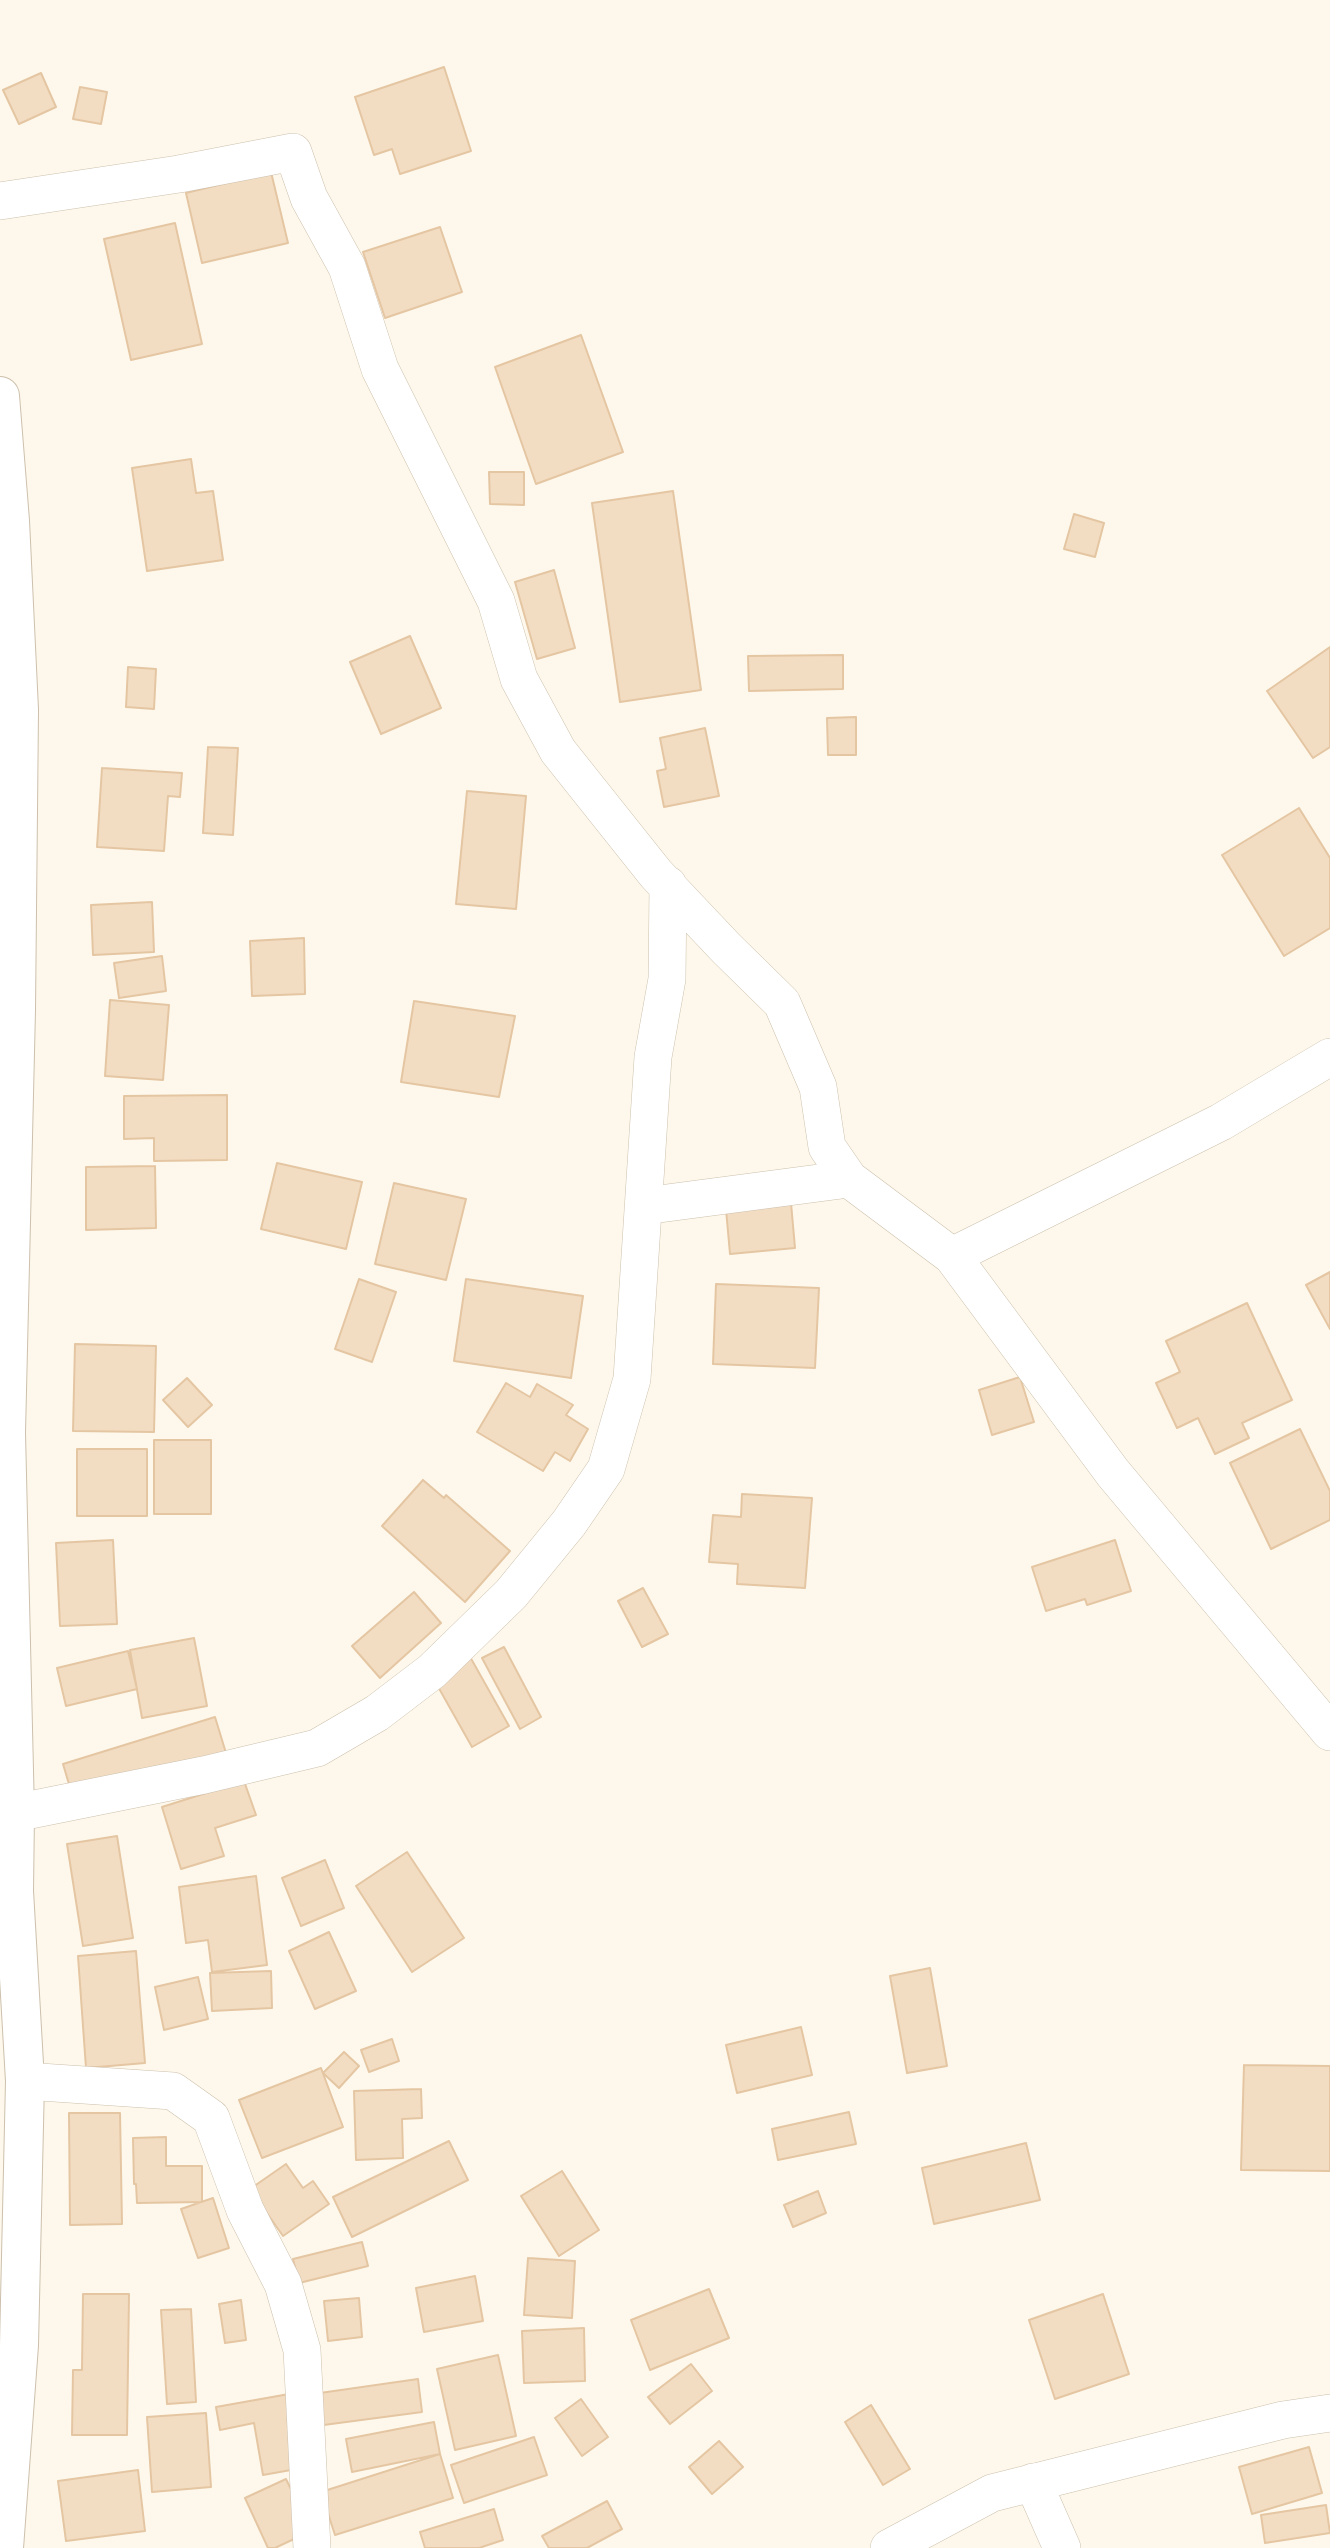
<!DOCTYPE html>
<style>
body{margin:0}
canvas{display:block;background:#fdf8eb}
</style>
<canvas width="1330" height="2548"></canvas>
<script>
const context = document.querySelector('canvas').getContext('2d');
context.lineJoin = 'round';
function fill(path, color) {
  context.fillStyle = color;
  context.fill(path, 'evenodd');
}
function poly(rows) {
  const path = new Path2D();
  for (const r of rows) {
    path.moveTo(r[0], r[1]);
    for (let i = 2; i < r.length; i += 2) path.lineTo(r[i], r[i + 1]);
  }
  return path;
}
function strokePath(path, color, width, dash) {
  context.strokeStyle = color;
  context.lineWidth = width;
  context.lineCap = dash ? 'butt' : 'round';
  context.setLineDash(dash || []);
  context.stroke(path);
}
const building = poly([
 [444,67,471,151,400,174,392,149,374,155,355,97,444,67],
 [41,73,56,107,19,124,3,90,41,73],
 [80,87,107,92,101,124,73,119,80,87],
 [271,172,288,243,202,263,186,193,271,172],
 [175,223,202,344,131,360,104,239,175,223],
 [440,227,462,292,385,318,363,252,440,227],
 [581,335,623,452,536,484,495,367,581,335],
 [191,459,196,493,213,491,223,560,147,571,132,468,191,459],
 [489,472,524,472,524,505,490,504,489,472],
 [673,491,701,690,620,702,592,503,673,491],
 [1074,514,1104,523,1095,557,1064,549,1074,514],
 [554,570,575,648,537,659,515,582,554,570],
 [410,636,441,708,381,734,350,662,410,636],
 [1330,647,1330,747,1313,758,1267,691,1330,647],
 [843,655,843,689,749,691,748,656,843,655],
 [128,667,156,669,154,709,126,707,128,667],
 [856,717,856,755,828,755,827,718,856,717],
 [705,728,719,796,664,807,657,771,666,769,660,738,705,728],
 [208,747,238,748,233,835,203,833,208,747],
 [102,768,182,773,180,797,168,796,164,851,97,847,102,768],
 [467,791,526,796,516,909,456,904,467,791],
 [1299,808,1330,858,1330,928,1284,956,1222,855,1299,808],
 [152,902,154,952,93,955,91,905,152,902],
 [304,938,305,994,252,996,250,941,304,938],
 [162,956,166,991,119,998,114,963,162,956],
 [110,1000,169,1005,163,1080,105,1076,110,1000],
 [414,1001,515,1016,499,1097,401,1082,414,1001],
 [227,1095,227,1160,154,1161,154,1138,124,1139,124,1096,227,1095],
 [277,1163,362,1182,346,1249,261,1229,277,1163],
 [155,1166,156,1228,86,1230,86,1167,155,1166],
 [394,1183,466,1199,446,1280,375,1264,394,1183],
 [791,1203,795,1248,730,1254,726,1209,791,1203],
 [1330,1272,1330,1329,1306,1285,1330,1272],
 [359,1279,396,1292,372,1362,335,1349,359,1279],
 [466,1279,583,1296,571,1378,454,1361,466,1279],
 [716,1284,819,1288,815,1368,713,1364,716,1284],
 [1247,1303,1292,1400,1242,1423,1249,1438,1215,1454,1198,1418,1177,1428,1156,1383,1180,1372,1166,1341,1247,1303],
 [75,1344,156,1346,154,1432,73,1431,75,1344],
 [1020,1377,1034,1422,992,1435,979,1390,1020,1377],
 [187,1378,212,1405,188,1427,163,1400,187,1378],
 [506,1383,530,1397,537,1384,573,1405,566,1415,588,1429,570,1461,555,1452,543,1471,477,1432,506,1383],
 [1300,1429,1330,1491,1330,1520,1271,1549,1230,1463,1300,1429],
 [154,1440,211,1440,211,1514,154,1514,154,1440],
 [77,1449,147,1449,147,1516,77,1516,77,1449],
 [423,1480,444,1498,446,1495,510,1551,465,1602,382,1526,423,1480],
 [742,1494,812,1498,805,1588,737,1584,738,1564,709,1562,713,1515,741,1517,742,1494],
 [113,1540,117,1624,60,1626,56,1543,113,1540],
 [1115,1540,1131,1591,1087,1605,1085,1599,1046,1611,1032,1567,1115,1540],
 [643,1588,668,1634,642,1647,618,1601,643,1588],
 [414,1592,441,1623,380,1678,352,1646,414,1592],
 [194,1638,207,1706,142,1718,130,1650,194,1638],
 [504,1647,541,1717,520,1729,482,1658,504,1647],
 [128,1651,137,1689,66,1706,57,1668,128,1651],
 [469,1655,509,1726,472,1747,432,1676,469,1655],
 [215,1717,226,1753,74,1801,63,1764,215,1717],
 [244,1781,256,1815,215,1828,224,1856,181,1869,162,1807,244,1781],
 [117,1836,133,1938,83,1946,67,1844,117,1836],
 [407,1852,464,1938,412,1972,356,1886,407,1852],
 [325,1860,344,1908,301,1926,282,1878,325,1860],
 [256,1876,267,1965,212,1972,208,1940,186,1943,179,1887,256,1876],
 [329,1932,356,1991,315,2009,289,1951,329,1932],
 [136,1951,145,2063,86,2068,78,1956,136,1951],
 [930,1968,947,2066,907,2073,890,1976,930,1968],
 [271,1971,272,2008,212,2011,210,1973,271,1971],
 [198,1977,208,2019,164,2030,155,1987,198,1977],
 [801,2027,812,2075,737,2093,726,2045,801,2027],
 [392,2039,399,2061,369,2072,361,2050,392,2039],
 [344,2052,359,2066,339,2088,323,2073,344,2052],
 [1244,2065,1330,2066,1330,2171,1241,2170,1244,2065],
 [321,2068,343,2127,262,2158,239,2100,321,2068],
 [421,2089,422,2118,402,2119,403,2158,356,2160,354,2091,421,2089],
 [849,2112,856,2144,778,2160,772,2129,849,2112],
 [69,2113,120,2113,122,2224,70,2225,69,2113],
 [166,2137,166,2166,202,2166,202,2202,137,2203,136,2184,134,2184,133,2138,166,2137],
 [449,2141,468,2180,352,2237,333,2197,449,2141],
 [1026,2143,1040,2200,934,2224,922,2168,1026,2143],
 [286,2164,303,2188,313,2181,329,2204,283,2236,250,2189,286,2164],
 [562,2171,599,2230,559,2256,521,2196,562,2171],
 [818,2191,826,2213,793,2227,784,2205,818,2191],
 [213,2198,229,2248,198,2258,181,2209,213,2198],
 [362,2242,368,2266,299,2283,293,2259,362,2242],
 [528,2258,575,2261,572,2318,524,2315,528,2258],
 [475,2276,483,2321,424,2332,416,2288,475,2276],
 [709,2289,729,2338,650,2370,631,2320,709,2289],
 [83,2294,129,2294,127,2435,72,2435,73,2370,82,2370,83,2294],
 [1103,2294,1129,2374,1055,2399,1029,2320,1103,2294],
 [359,2298,362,2337,328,2341,324,2301,359,2298],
 [241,2300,246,2340,225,2343,219,2304,241,2300],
 [191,2309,196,2402,167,2404,161,2310,191,2309],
 [584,2328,585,2381,524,2383,522,2331,584,2328],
 [498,2355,516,2436,455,2450,437,2369,498,2355],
 [691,2364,712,2391,670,2424,648,2397,691,2364],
 [418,2379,422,2412,316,2426,313,2394,418,2379],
 [289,2394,302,2468,263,2475,254,2423,220,2430,216,2407,289,2394],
 [581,2399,608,2437,582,2456,555,2418,581,2399],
 [871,2405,910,2469,883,2485,845,2422,871,2405],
 [206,2413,211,2487,152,2492,147,2417,206,2413],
 [434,2422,440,2454,352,2472,346,2439,434,2422],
 [534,2437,547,2475,464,2503,451,2465,534,2437],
 [719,2441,743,2467,712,2494,689,2467,719,2441],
 [1309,2447,1322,2493,1252,2514,1239,2467,1309,2447],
 [440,2454,453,2498,335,2535,321,2492,440,2454],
 [138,2470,145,2531,66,2541,58,2481,138,2470],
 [286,2479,311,2531,275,2548,268,2548,245,2498,286,2479],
 [607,2501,622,2529,587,2548,549,2548,542,2536,607,2501],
 [1326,2505,1330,2533,1265,2543,1261,2515,1326,2505],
 [494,2509,503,2540,479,2548,425,2548,420,2532,494,2509]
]);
const minor = poly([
 [0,201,179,174,293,152,309,198,347,267,380,369,496,601,519,679,558,751,656,874,726,948,782,1003,818,1087,827,1147,849,1179,952,1256,1113,1473,1330,1732],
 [644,1206,849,1179],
 [952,1256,1221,1122,1330,1057],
 [15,1813,204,1775,317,1748,377,1713,432,1671,511,1594,569,1523,606,1469,632,1379,653,1057,667,979,668,885],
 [25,2081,173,2091,211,2118,245,2210,283,2284,302,2350,312,2548],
 [1033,2482,1062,2548],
 [889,2548,992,2493,1283,2420,1330,2413]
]);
const tertiary = poly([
 [0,396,10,521,19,710,16,1010,6,1433,15,1813,14,1891,25,2081,19,2345,4,2548]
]);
fill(building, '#f2ddc3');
strokePath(building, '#e5c6a3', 2);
strokePath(minor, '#cdc0ad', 38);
strokePath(tertiary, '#cdc0ad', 40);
strokePath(minor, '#fff', 37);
strokePath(tertiary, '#fff', 38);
</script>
